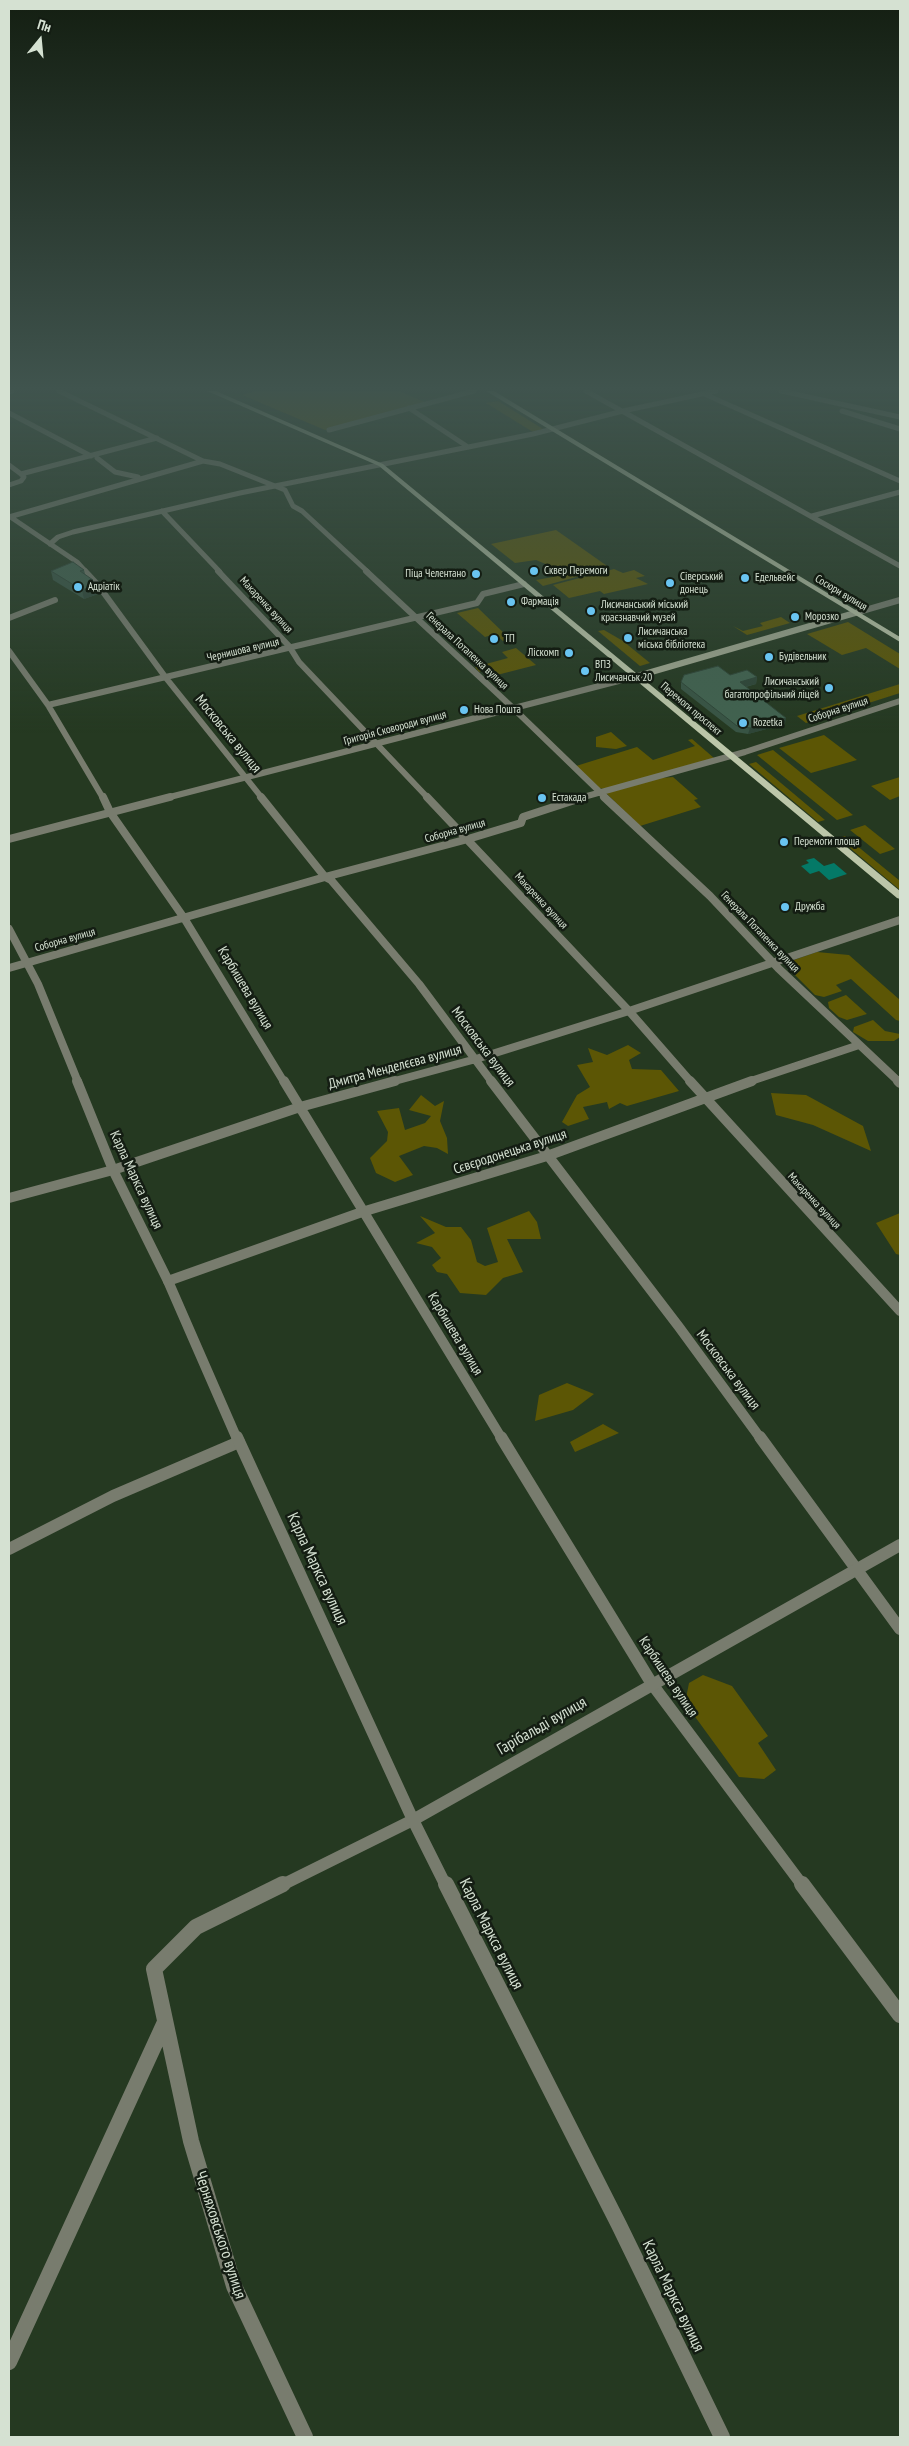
<!DOCTYPE html>
<meta charset="utf-8">
<style>
body{margin:0}
#map{position:relative;width:909px;height:2446px;overflow:hidden;background:#253921;font-family:"PT Sans Narrow",sans-serif}
canvas{display:block}
.frame{position:absolute;inset:0;border:10px solid #d5e1d2;pointer-events:none}
.north{position:absolute;left:15px;top:15px;width:50px;height:50px;-webkit-text-stroke:4px #141d13;paint-order:stroke;rotate:17deg;font-size:14px;font-weight:700;line-height:20px;text-align:center;color:#d5e1d2}
.north::after{content:'';display:block;margin:auto;width:18px;height:22px;background:#d5e1d2;clip-path:polygon(50% 0,100% 100%,50% 72%,0 100%)}
</style>
<div id="map">
<canvas width="909" height="2446"></canvas>
<div class="frame"></div>
<div class="north">Пн</div>
</div>
<script>
const context = document.querySelector('canvas').getContext('2d');
context.lineJoin = 'round';
function fill(path, color) {
  context.fillStyle = color;
  context.fill(path, 'evenodd');
}
function poly(rows) {
  const path = new Path2D();
  for (const r of rows) {
    path.moveTo(r[0], r[1]);
    for (let i = 2; i < r.length; i += 2) path.lineTo(r[i], r[i + 1]);
  }
  return path;
}
function strokePath(path, color, width, dash) {
  context.strokeStyle = color;
  context.lineWidth = width;
  context.lineCap = dash ? 'butt' : 'round';
  context.setLineDash(dash || []);
  context.stroke(path);
}
function label(font, color, halo, rows, align = 'center') {
  context.font = font + ' "PT Sans Narrow",sans-serif';
  context.lineWidth = 5;
  context.setLineDash([]);
  context.textBaseline = 'middle';
  context.strokeStyle = halo;
  context.fillStyle = color;
  for (const [text, x, y, turn = 0] of rows) {
    context.save();
    context.translate(x, y);
    context.rotate((+turn || 0) * Math.PI / 180);
    context.textAlign = isNaN(turn) ? turn : align;
    if (halo) context.strokeText(text, 0, 0);
    context.fillText(text, 0, 0);
    context.restore();
  }
}
const green = poly([
 [256,391,399,391,427,403,325,430,242,395],
 [498,401,543,429,533,432,486,403],
 [556,530,610,568,543,586,536,580,553,577,548,565,536,560,515,563,491,544],
 [614,569,623,573,634,570,645,576,636,578,648,584,604,594,600,591,569,598,553,585],
 [478,608,509,638,509,639,503,641,495,634,485,637,457,613],
 [781,617,790,623,747,635,733,626,743,631,763,626,760,623],
 [848,622,900,654,900,669,866,648,842,655,807,634],
 [604,630,623,641,650,663,640,666,598,631],
 [516,648,536,665,489,677,482,671,479,672,475,667,508,658,502,652],
 [900,684,900,693,806,723,797,716],
 [611,732,627,746,616,749,596,747,596,737],
 [824,735,857,760,811,773,779,748],
 [692,739,714,758,605,789,598,788,576,766,637,747,653,760,695,746,688,740],
 [773,750,853,815,837,820,757,755],
 [756,762,825,820,818,822,749,764],
 [673,777,698,799,694,800,701,807,640,826,606,793,661,778],
 [900,777,900,796,890,800,871,786],
 [865,825,895,849,880,854,850,830],
 [845,836,900,881,900,890,838,838],
 [817,952,849,955,900,1000,900,1021,896,1020,851,979,836,985,842,991,824,997,815,995,785,965,788,962],
 [846,995,867,1014,847,1020,839,1017,829,1008,828,1002],
 [873,1020,885,1031,900,1034,900,1037,894,1041,868,1041,853,1032,854,1027],
 [628,1045,641,1053,629,1060,632,1069,661,1070,679,1091,627,1106,620,1103,609,1109,607,1102,583,1107,589,1119,568,1126,562,1122,577,1095,590,1087,577,1065,593,1062,588,1048,607,1055],
 [771,1093,806,1095,863,1126,871,1151,813,1125,776,1115],
 [421,1095,435,1106,444,1101,440,1121,447,1138,448,1154,437,1148,424,1146,399,1156,413,1175,395,1182,376,1173,370,1158,387,1141,388,1132,377,1111,399,1108,405,1130,425,1123,431,1116,409,1110],
 [529,1211,537,1222,541,1239,507,1239,523,1272,503,1278,486,1295,460,1293,447,1274,437,1272,432,1265,441,1258,432,1247,416,1243,435,1233,420,1216,446,1227,461,1227,471,1240,477,1262,485,1266,498,1262,487,1228],
 [900,1213,900,1255,896,1254,876,1223],
 [567,1383,594,1394,573,1410,535,1421,539,1395],
 [603,1424,619,1433,575,1452,570,1442],
 [703,1675,732,1686,768,1736,758,1743,776,1770,764,1779,739,1777,685,1703,689,1683]
]);
const water = poly([
 [814,858,824,866,834,863,847,874,829,880,819,871,810,874,801,866,809,863,806,860]
]);
const minorFar5 = poly([
 [59,391,203,461,220,464,285,490,293,506,302,511,368,572],
 [586,391,900,566],
 [781,391,900,417],
 [9,392,12,391],
 [702,393,900,481],
 [409,408,468,447],
 [842,411,900,429],
 [9,413,91,456],
 [329,430,474,391],
 [97,458,115,472,138,477],
 [9,465,21,474],
 [21,474,157,438],
 [9,485,21,481,24,477,21,474],
 [162,511,220,572],
 [9,516,77,562,86,572],
 [812,516,900,492],
 [9,517,203,461],
 [50,544,58,537,73,532,240,493,533,434,623,411,716,391]
]);
const minorFar4 = poly([
 [85,571,98,585,166,678,262,798],
 [218,571,289,646,299,662,428,798],
 [366,571,513,708,606,798],
 [9,618,55,600],
 [9,651,48,705,103,798],
 [48,705,477,603,483,594,524,584],
 [580,798,745,752,900,701]
]);
const minorFar3 = poly([
 [103,797,110,812,184,918,284,1082],
 [261,797,325,877,331,880,419,984,492,1082],
 [427,797,629,1011,691,1082],
 [604,797,710,896,778,968,899,1082],
 [9,968,325,877,468,839,521,823,523,817,584,797],
 [391,1082,476,1059,629,1011,900,920],
 [748,1082,859,1045]
]);
const minorFar2 = poly([
 [284,1081,502,1439],
 [491,1081,679,1327,761,1439],
 [690,1081,900,1311],
 [898,1081,900,1083],
 [9,1198,113,1170,300,1107,395,1081],
 [168,1281,362,1212,547,1156,752,1081]
]);
const minorFar1 = poly([
 [501,1437,652,1684,803,1886],
 [760,1437,900,1629],
 [9,1549,113,1496,239,1442],
 [280,1886,413,1820]
]);
const minor = poly([
 [283,1884,196,1927,154,1969,191,2141,234,2286,305,2437],
 [802,1884,900,2015],
 [9,2362,165,2022]
]);
const tertiaryFar4 = poly([
 [855,613,900,600],
 [166,798,634,677]
]);
const tertiaryFar3 = poly([
 [9,839,170,797],
 [9,929,38,984,78,1082]
]);
const tertiaryFar2 = poly([
 [77,1081,113,1170,168,1281,237,1439]
]);
const tertiaryFar1 = poly([
 [237,1437,413,1820,446,1886],
 [413,1820,900,1545]
]);
const tertiary = poly([
 [446,1884,619,2225,722,2437]
]);
const secondary = poly([
 [634,677,855,613]
]);
const primary = poly([
 [207,391,216,391,383,464,900,891,900,899,897,898,379,466,207,391],
 [486,391,494,391,900,637,900,642,486,391]
]);
const wall = poly([
 [84,570,85,574,94,584,98,594,84,599,53,580,51,571],
 [730,675,757,677,756,684,746,687,785,724,748,734,736,732,681,689,681,682]
]);
const shadedWall = poly([
 [93,580,94,586,96,585,98,594,84,599,82,590,90,582],
 [757,677,756,684,739,688,740,682],
 [786,718,785,724,748,734,750,728]
]);
const building = poly([
 [73,562,84,570,80,571,93,580,90,582,96,585,82,590,51,571,73,562],
 [718,666,730,675,747,670,757,677,740,682,786,718,750,728,737,726,681,682,684,675,718,666]
]);
const markers = [
 [534,571,5,"#69c4f1"],
 [476,574,5,"#69c4f1"],
 [745,578,5,"#69c4f1"],
 [670,583,5,"#69c4f1"],
 [78,587,5,"#69c4f1"],
 [511,602,5,"#69c4f1"],
 [591,611,5,"#69c4f1"],
 [795,617,5,"#69c4f1"],
 [628,638,5,"#69c4f1"],
 [494,639,5,"#69c4f1"],
 [569,653,5,"#69c4f1"],
 [769,657,5,"#69c4f1"],
 [585,671,5,"#69c4f1"],
 [829,688,5,"#69c4f1"],
 [464,710,5,"#69c4f1"],
 [743,723,5,"#69c4f1"],
 [542,798,5,"#69c4f1"],
 [784,842,5,"#69c4f1"],
 [785,907,5,"#69c4f1"]
];
const farPoinames = [
 ["Сквер Перемоги",544,571],
 ["Піца Челентано",466,574,"right"],
 ["Сіверський",680,577],
 ["донець",680,590],
 ["Едельвейс",755,578],
 ["Адріатік",88,587],
 ["Фармація",521,602],
 ["Лисичанський міський",601,605],
 ["краєзнавчий музей",601,618],
 ["Морозко",805,617],
 ["Лисичанська",638,632],
 ["мiська бiблiотека",638,645],
 ["ТП",504,639],
 ["Ліскомп",559,653,"right"],
 ["Будівельник",779,657],
 ["ВПЗ",595,665],
 ["Лисичанськ 20",595,678],
 ["Лисичанський",819,682,"right"],
 ["багатопрофільний ліцей",819,695,"right"],
 ["Нова Пошта",474,710],
 ["Rozetka",753,723],
 ["Естакада",552,798],
 ["Перемоги площа",794,842],
 ["Дружба",795,907]
];
const farStreetnames = [
 ["Сосюри вулиця",841,593,31],
 ["Макаренка вулиця",266,605,47],
 ["Чернишова вулиця",243,650,-13],
 ["Генерала Потапенка вулиця",467,651,43],
 ["Перемоги проспект",691,709,40],
 ["Соборна вулиця",838,710,-18],
 ["Григорія Сковороди вулиця",395,728,-15],
 ["Соборна вулиця",455,831,-16],
 ["Макаренка вулиця",541,901,47],
 ["Генерала Потапенка вулиця",760,932,46],
 ["Соборна вулиця",65,940,-16],
 ["Макаренка вулиця",814,1201,47]
];
const streetNames = [
 ["Московська вулиця",228,734,51],
 ["Карбишева вулиця",245,988,59],
 ["Московська вулиця",483,1047,53],
 ["Дмитра Менделєєва вулиця",395,1067,-15],
 ["Сєвєродонецька вулиця",510,1152,-18],
 ["Карла Маркса вулиця",136,1180,65],
 ["Карбишева вулиця",455,1334,59],
 ["Московська вулиця",728,1370,53],
 ["Карбишева вулиця",668,1677,56]
];
const nearStreetnames = [
 ["Карла Маркса вулиця",317,1569,65],
 ["Гарібальді вулиця",542,1726,-30],
 ["Карла Маркса вулиця",491,1934,63],
 ["Черняховського вулиця",220,2235,72],
 ["Карла Маркса вулиця",673,2296,64]
];
fill(green, '#5c5605');
fill(water, '#047967');
strokePath(minorFar5, '#787c6e', 5);
strokePath(minorFar4, '#787c6e', 6);
strokePath(minorFar3, '#787c6e', 8);
strokePath(minorFar2, '#787c6e', 10);
strokePath(minorFar1, '#787c6e', 12);
strokePath(minor, '#787c6e', 16);
strokePath(tertiaryFar4, '#787c6e', 6);
strokePath(tertiaryFar3, '#787c6e', 8);
strokePath(tertiaryFar2, '#787c6e', 10);
strokePath(tertiaryFar1, '#787c6e', 12);
strokePath(tertiary, '#787c6e', 16);
strokePath(secondary, '#9ea68f', 6);
fill(primary, '#bcc6a9');
fill(wall, '#385444');
fill(shadedWall, '#2e4537');
fill(building, '#41624f');
strokePath(building, '#2e4537', 1);
const sky = context.createLinearGradient(0, 0, 0, 734);
sky.addColorStop(0, '#141f12');
sky.addColorStop(0.53, '#40544e');
sky.addColorStop(1, '#40544e00');
context.fillStyle = sky;
context.fillRect(0, 0, 909, 734);
for (const [x, y, r, color] of markers) {
  const dot = new Path2D();
  dot.arc(x, y, r, 0, 2 * Math.PI);
  context.fillStyle = color;
  context.fill(dot);
  strokePath(dot, '#141d13', 2);
}
label('11px', '#d5e1d2', '#141d13', farPoinames, 'left');
label('11px', '#d5e1d2', '#141d13', farStreetnames);
label('14px', '#d5e1d2', '#141d13', streetNames);
label('16px', '#d5e1d2', '#141d13', nearStreetnames);
</script>
